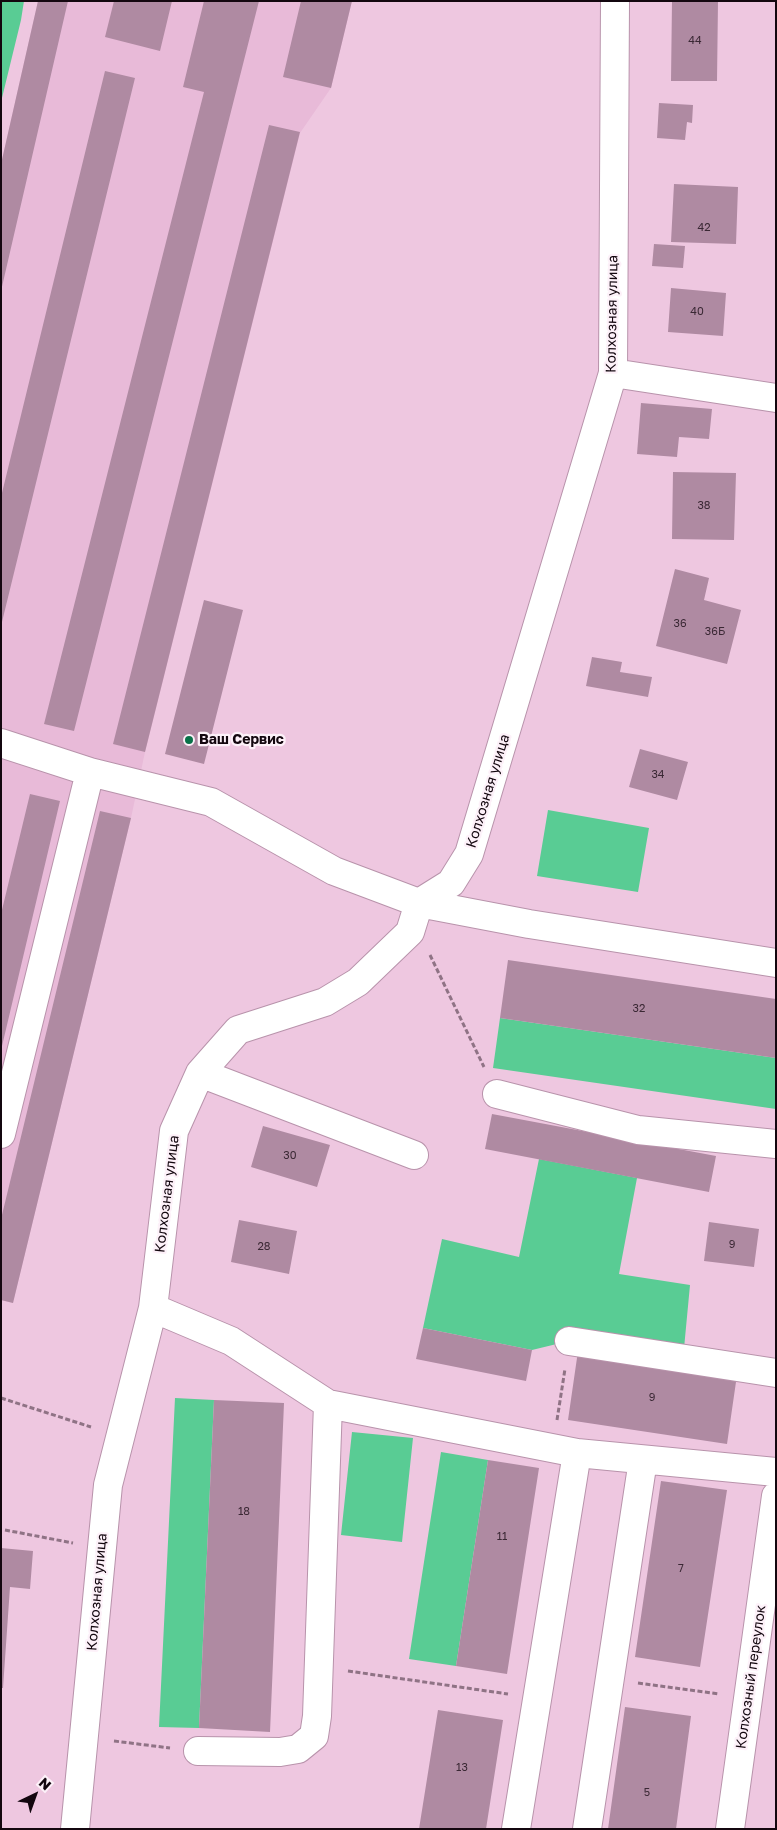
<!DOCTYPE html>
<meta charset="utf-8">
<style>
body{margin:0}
#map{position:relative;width:777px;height:1830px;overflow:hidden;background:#eec7e0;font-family:"Golos Text",sans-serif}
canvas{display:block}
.frame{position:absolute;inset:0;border:2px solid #13070f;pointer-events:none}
.north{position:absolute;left:10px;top:1770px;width:50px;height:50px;-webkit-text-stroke:4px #fdf1f9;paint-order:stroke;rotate:42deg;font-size:14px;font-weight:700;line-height:20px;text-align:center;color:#13070f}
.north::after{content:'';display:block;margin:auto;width:18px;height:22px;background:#13070f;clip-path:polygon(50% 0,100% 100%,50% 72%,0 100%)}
</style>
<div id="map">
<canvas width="777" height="1830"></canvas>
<div class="frame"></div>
<div class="north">N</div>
</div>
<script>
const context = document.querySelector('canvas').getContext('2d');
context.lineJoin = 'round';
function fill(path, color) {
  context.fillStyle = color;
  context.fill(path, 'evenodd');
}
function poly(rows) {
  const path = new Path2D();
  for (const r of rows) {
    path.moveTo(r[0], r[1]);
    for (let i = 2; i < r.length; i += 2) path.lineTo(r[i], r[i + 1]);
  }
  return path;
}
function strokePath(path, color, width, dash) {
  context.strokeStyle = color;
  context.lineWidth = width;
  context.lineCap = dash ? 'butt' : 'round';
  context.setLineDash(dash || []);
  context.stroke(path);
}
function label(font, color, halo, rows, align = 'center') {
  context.font = font + ' "Golos Text",sans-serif';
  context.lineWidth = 4.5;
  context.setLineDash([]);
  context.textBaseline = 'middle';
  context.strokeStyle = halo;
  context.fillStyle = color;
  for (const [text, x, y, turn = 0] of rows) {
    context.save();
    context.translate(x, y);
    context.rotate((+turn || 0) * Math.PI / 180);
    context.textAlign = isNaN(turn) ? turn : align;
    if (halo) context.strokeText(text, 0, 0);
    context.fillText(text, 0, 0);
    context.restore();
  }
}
const built = poly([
 [38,1,352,1,331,88,300,133,145,752,131,818,13,1303,1,1300,1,164]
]);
const green = poly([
 [1,1,24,1,21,20,1,102],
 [548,810,649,828,638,892,537,876],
 [500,1018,776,1058,776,1109,493,1068],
 [539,1159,637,1178,619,1274,690,1285,683,1359,569,1341,532,1350,423,1328,442,1239,519,1257],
 [175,1398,214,1400,199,1728,159,1727],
 [352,1432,413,1438,402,1542,341,1535],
 [441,1452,488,1460,456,1666,409,1659]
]);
const building = poly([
 [38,1,68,1,1,291,1,164],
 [114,1,172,1,160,51,105,37],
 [204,1,259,1,74,731,44,724,204,92,183,87],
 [301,1,352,1,331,88,283,77],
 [672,1,718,1,717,81,671,81],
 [105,71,135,78,1,626,1,497],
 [659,103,693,105,692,123,687,122,685,140,657,138],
 [269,125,300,132,145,752,113,744],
 [674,184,738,187,736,244,671,242],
 [654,244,685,246,683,268,652,266],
 [671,288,726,293,723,336,668,332],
 [641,403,712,409,709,439,679,437,677,457,637,454],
 [673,472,736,473,734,540,672,539],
 [675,569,709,578,704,600,741,610,727,664,656,646],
 [204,600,243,610,204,764,165,754],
 [592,657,622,662,620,672,652,677,648,697,586,686],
 [640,749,688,762,677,800,629,787],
 [30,794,60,801,2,1046,1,914],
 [100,811,131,818,13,1303,1,1300,1,1219],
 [508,960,776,999,776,1058,500,1018],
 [492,1114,716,1156,709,1192,485,1149],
 [263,1126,330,1145,317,1187,251,1167],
 [239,1220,297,1231,289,1274,231,1262],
 [709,1222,759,1229,754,1267,704,1261],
 [423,1328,532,1350,526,1381,416,1359],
 [578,1351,737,1375,727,1444,568,1420],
 [214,1400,284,1403,270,1732,199,1728],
 [488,1460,539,1468,507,1674,456,1666],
 [661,1481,727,1490,700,1667,635,1657],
 [1,1548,33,1551,30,1589,10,1587,3,1688,1,1688],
 [625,1707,691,1716,676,1829,608,1829],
 [438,1710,503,1720,486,1829,419,1829]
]);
const path = poly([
 [430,955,484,1067],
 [1,1398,91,1427],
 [557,1420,565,1369],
 [5,1530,73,1543],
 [348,1671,508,1694],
 [638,1683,719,1694],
 [114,1741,170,1748]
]);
const minor = poly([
 [613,373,776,398],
 [1,743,90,772,211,802,334,871,419,903,529,924,776,963],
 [200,1073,414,1155],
 [497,1094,638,1130,776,1144],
 [1,1134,90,772],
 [153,1308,231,1341,328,1404],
 [569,1341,776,1373],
 [198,1751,280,1752,298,1749,314,1736,317,1716,328,1404,577,1453,776,1472],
 [75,1829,108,1485,153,1308,174,1131,200,1073,238,1030,325,1002,358,982,410,932,419,903,451,883,469,854,613,373,615,1],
 [516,1829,577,1453],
 [587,1829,643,1460],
 [730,1829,776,1496]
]);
const markers = [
 [189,740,5,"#097249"]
];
const numberNames = [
 ["44",695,41],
 ["42",704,228],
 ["40",697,312],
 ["38",704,506],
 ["36",680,624],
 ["36Б",715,632],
 ["34",658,775],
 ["32",639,1009],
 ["30",290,1156],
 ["9",732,1245],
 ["28",264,1247],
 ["9",652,1398],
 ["18",244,1512],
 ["11",502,1537],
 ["7",681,1569],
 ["13",462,1768],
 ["5",647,1793]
];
const streetNames = [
 ["Колхозная улица",612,314,-89],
 ["Колхозная улица",488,791,-73],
 ["Колхозная улица",167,1194,-83],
 ["Колхозная улица",97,1592,-85],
 ["Колхозный переулок",751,1677,-82]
];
const poiNames = [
 ["Ваш Сервис",199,740]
];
fill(built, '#e8bad8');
fill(green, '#59cc94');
fill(building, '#af8aa2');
strokePath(minor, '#b893ab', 30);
strokePath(path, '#8f7385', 3, [5, 2.5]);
strokePath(minor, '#fff', 28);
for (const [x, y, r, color] of markers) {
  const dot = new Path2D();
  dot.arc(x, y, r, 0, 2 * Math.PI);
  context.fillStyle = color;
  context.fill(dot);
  strokePath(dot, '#fdf1f9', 2);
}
label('11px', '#3a2834', null, numberNames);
label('14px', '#13070f', '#fdf1f9', streetNames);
label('bold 14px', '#13070f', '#fdf1f9', poiNames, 'left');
</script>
